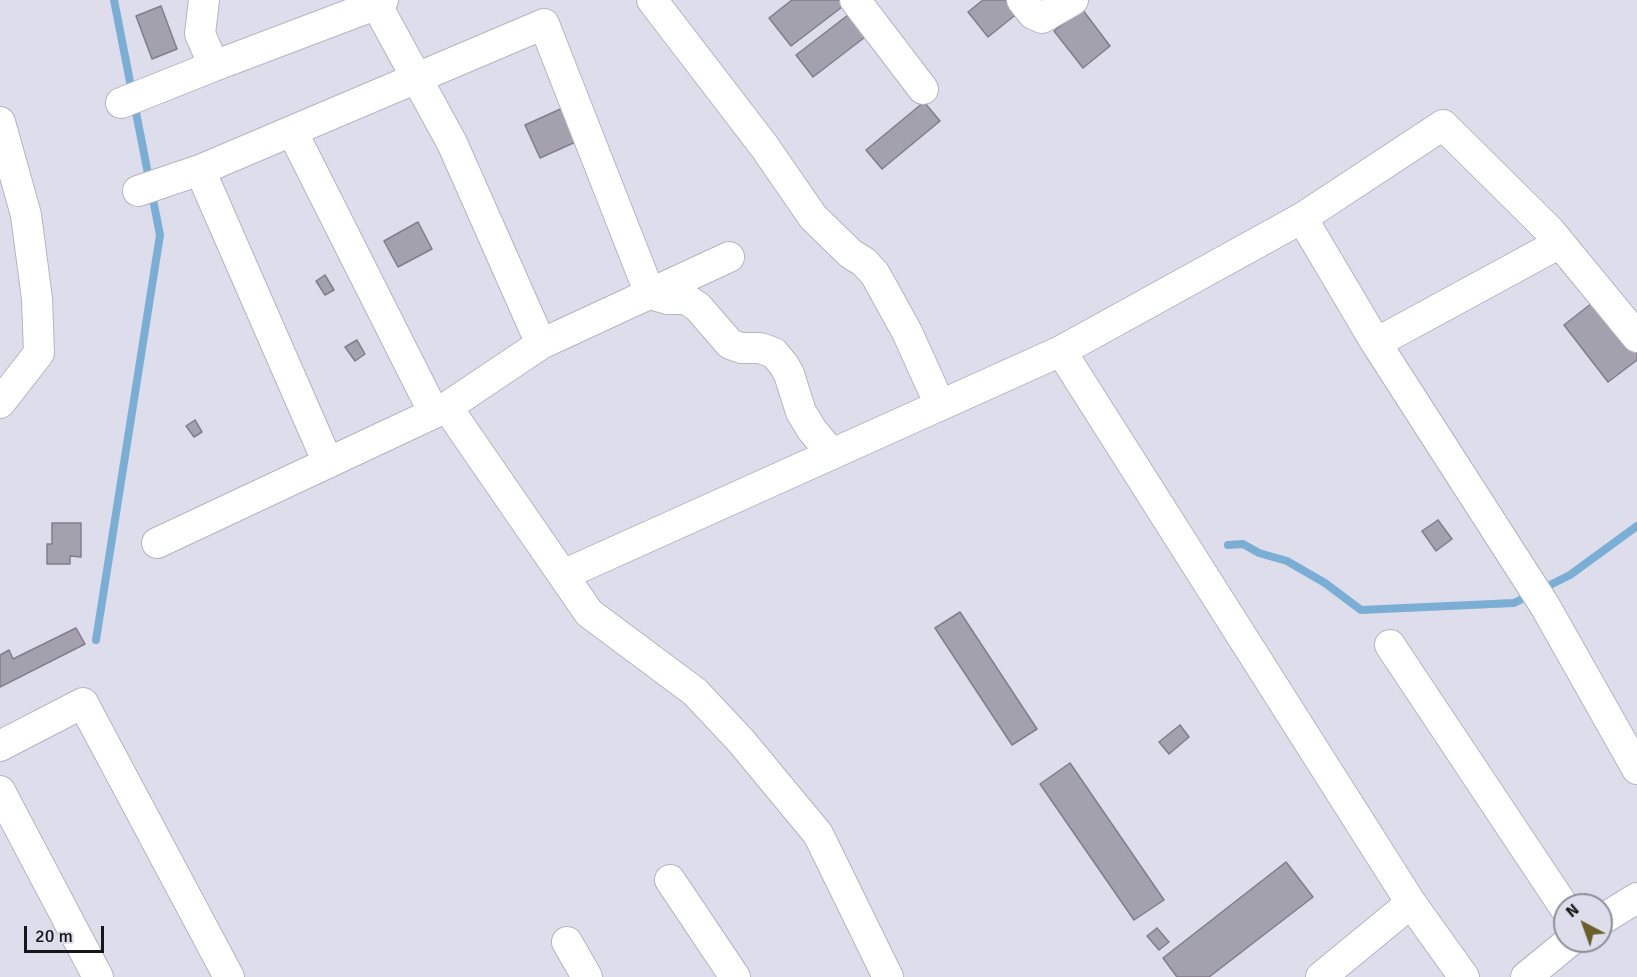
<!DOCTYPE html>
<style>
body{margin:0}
#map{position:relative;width:1637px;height:977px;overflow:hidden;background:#deddeb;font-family:Signika,sans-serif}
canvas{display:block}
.north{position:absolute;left:1553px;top:893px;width:60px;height:60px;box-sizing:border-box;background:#deddeb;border:2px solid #8e8e98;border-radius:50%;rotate:319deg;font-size:16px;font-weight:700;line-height:24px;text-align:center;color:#17171b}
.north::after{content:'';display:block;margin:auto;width:21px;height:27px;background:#685f2b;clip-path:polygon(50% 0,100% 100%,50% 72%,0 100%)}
.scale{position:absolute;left:24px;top:926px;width:80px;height:27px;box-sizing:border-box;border:3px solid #17171b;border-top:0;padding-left:8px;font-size:18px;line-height:21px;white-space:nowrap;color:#17171b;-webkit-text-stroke:4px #deddeb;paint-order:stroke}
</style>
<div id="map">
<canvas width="1637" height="977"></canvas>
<div class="north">N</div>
<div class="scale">20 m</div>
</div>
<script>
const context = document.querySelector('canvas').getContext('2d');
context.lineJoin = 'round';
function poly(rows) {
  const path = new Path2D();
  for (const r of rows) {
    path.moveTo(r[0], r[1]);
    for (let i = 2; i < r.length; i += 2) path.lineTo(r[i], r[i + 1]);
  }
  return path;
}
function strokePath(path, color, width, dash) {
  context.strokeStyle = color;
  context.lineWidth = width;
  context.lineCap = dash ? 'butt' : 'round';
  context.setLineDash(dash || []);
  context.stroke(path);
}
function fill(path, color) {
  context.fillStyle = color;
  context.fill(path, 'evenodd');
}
const stream = poly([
 [1228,545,1243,544,1259,553,1287,561,1325,583,1361,610,1514,603,1570,575,1637,526],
 [96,640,160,235,114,0]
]);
const building = poly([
 [792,0,843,0,846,4,791,46,769,18,792,0],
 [983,0,1017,0,1024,8,988,37,968,12,983,0],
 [161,6,177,49,152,59,136,16,161,6],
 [1082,9,1110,46,1083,68,1054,31,1082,9],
 [852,12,869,34,813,77,796,55,852,12],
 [924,102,940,121,882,169,866,150,924,102],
 [565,107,580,140,540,158,525,125,565,107],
 [418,222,432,249,398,267,384,241,418,222],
 [325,275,334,290,325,295,316,281,325,275],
 [1601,296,1637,343,1637,360,1608,382,1564,325,1601,296],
 [357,340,365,354,355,361,345,347,357,340],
 [195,420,202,432,194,437,186,426,195,420],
 [1438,520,1452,539,1436,551,1422,531,1438,520],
 [52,523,81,523,81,557,70,556,70,564,47,564,47,544,52,544,52,523],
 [960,612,1037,729,1012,745,935,628,960,612],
 [76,628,85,644,0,687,0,655,9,650,13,659,76,628],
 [1180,725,1189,737,1169,754,1159,742,1180,725],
 [1070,763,1164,900,1134,920,1040,784,1070,763],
 [1286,862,1313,897,1209,977,1177,977,1163,958,1286,862],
 [1157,928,1169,942,1159,950,1147,936,1157,928]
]);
const minor = poly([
 [204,0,200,34,214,66,375,5,383,0],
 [374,0,452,143,541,344],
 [652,0,764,146,813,217,851,254,864,262,875,274,907,332,940,405],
 [855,0,923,89],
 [1022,0,1033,14,1042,18,1073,0],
 [121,103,214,66],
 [0,122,26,215,37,299,39,353,0,403],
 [292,131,434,413],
 [200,170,328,463],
 [138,191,200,170,544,24,650,294,668,299,686,299,698,307,730,344,741,348,760,348,774,353,784,365,789,374,801,412,812,430,832,454],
 [1302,218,1376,343,1545,606,1637,769],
 [1376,343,1560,243],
 [1061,351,1411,903,1464,977],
 [447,407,589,613,695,692,741,741,818,834,888,977],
 [157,543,447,407,541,344,729,257],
 [563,575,1061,351,1302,218,1443,125,1550,231,1637,337],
 [1390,645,1565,908],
 [0,746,83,703,229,977],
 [0,791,98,977],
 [670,880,735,977],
 [1601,920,1637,898],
 [567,942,587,977],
 [1321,977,1411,903],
 [1526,977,1570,941]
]);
strokePath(stream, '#7baed4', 8);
fill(building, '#a4a1ae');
strokePath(building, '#817e8a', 1.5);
strokePath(minor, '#b5b4c1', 32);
strokePath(minor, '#fff', 30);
</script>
